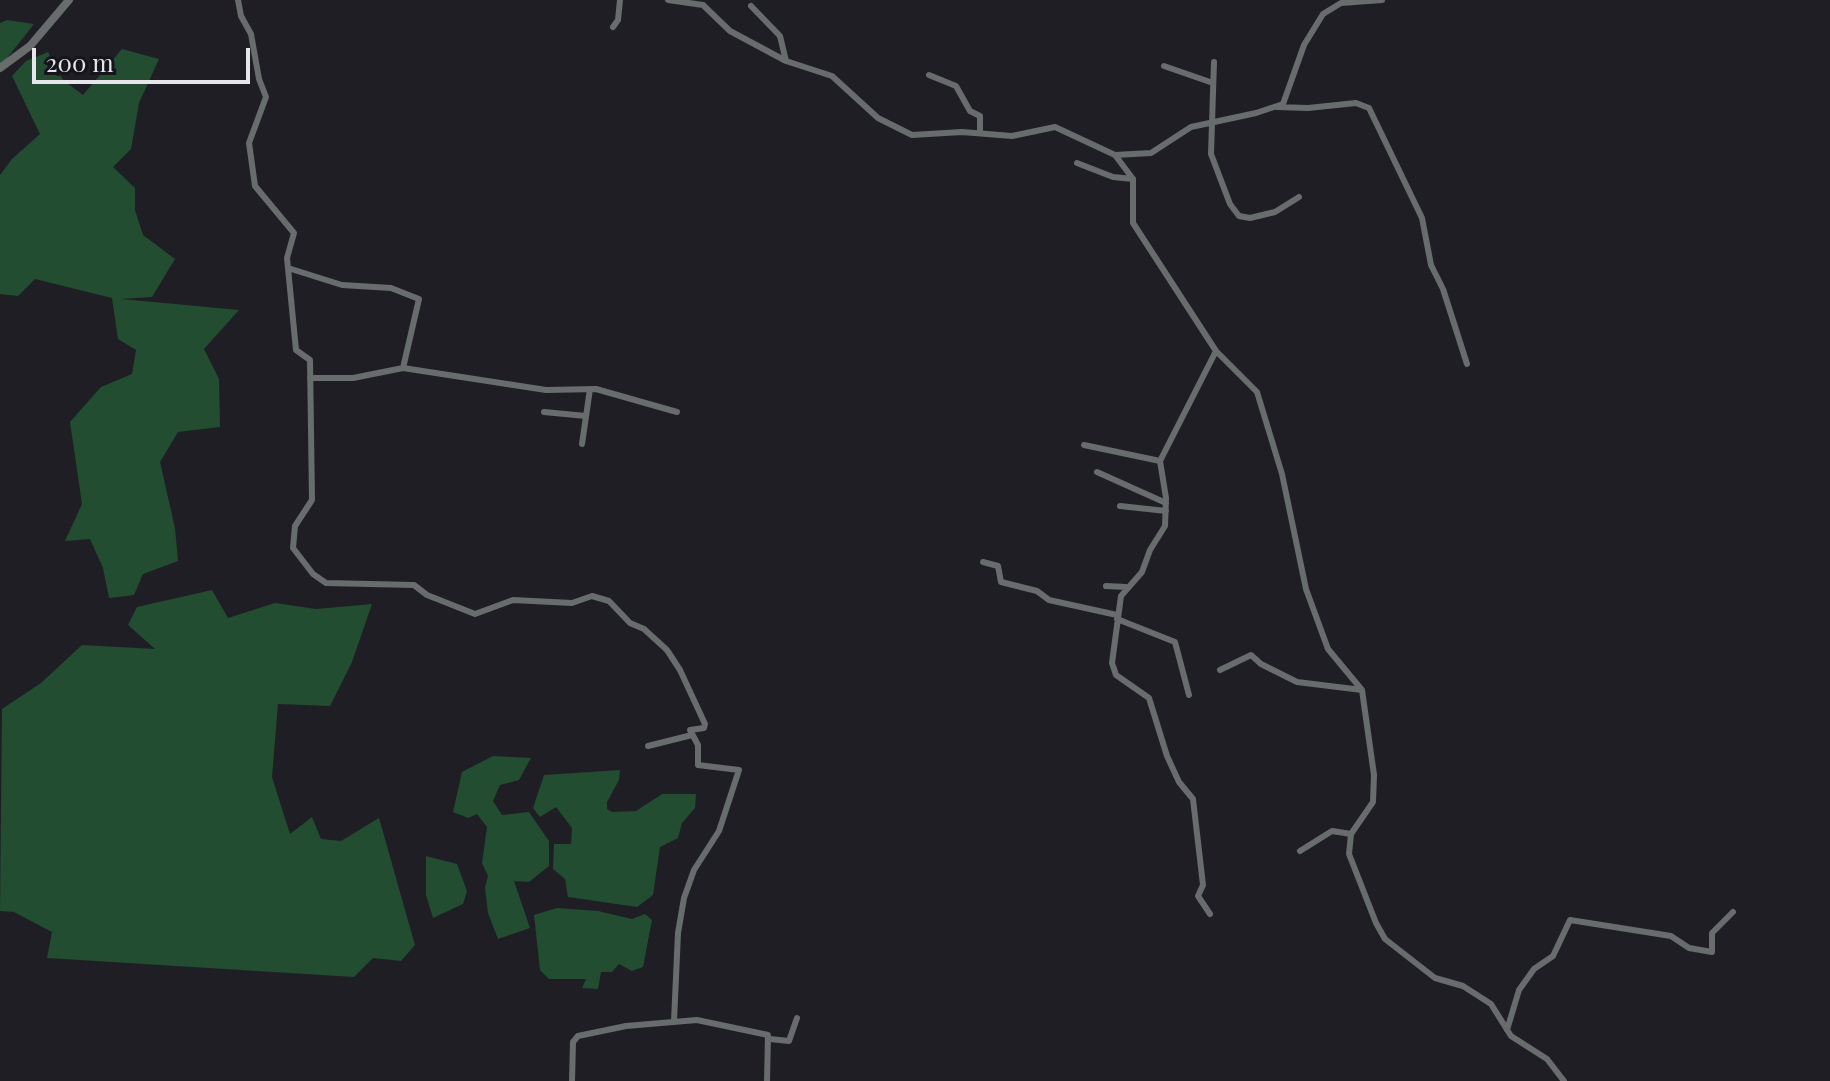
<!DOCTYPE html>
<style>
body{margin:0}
#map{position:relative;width:1830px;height:1081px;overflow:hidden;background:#1f1e25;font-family:"Playfair Display",serif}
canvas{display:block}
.scale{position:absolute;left:32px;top:48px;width:218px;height:36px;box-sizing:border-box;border:4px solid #e7e6eb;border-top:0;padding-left:10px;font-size:24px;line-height:28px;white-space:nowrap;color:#e7e6eb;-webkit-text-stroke:6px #15151c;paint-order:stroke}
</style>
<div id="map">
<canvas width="1830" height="1081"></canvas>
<div class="scale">200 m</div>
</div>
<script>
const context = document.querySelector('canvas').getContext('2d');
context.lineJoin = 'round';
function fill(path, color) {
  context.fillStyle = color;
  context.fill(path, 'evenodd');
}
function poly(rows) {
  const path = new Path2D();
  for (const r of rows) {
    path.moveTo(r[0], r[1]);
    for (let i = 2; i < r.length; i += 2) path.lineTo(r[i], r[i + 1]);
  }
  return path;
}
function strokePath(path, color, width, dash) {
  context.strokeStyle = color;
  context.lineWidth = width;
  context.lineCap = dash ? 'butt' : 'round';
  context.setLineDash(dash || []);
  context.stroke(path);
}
const forest = poly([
 [7,20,34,24,0,67,0,23],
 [122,49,159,59,139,103,131,149,113,167,135,188,135,210,143,235,175,259,152,297,121,299,239,310,204,349,219,379,220,427,178,432,160,462,175,528,178,561,143,574,134,595,109,598,103,568,90,539,65,541,82,504,70,422,101,387,132,374,136,350,118,339,112,298,35,279,18,296,0,294,0,175,12,159,40,134,12,76,26,61,48,52,63,80,83,95],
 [212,590,228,618,275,603,316,609,372,604,352,662,330,706,278,704,272,777,290,834,312,817,321,839,341,841,379,818,415,945,401,961,373,958,354,977,47,958,52,932,14,912,0,911,2,709,41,683,82,645,155,649,128,625,137,607],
 [493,756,531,758,519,780,500,785,493,801,502,815,529,812,549,841,549,866,529,882,514,881,530,928,498,939,488,913,485,888,488,876,482,863,487,827,477,814,468,818,453,812,462,772],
 [620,770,619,780,607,802,607,809,612,812,636,811,662,794,696,794,695,808,682,823,678,838,660,847,653,895,637,907,568,897,565,879,553,869,554,844,571,844,572,828,556,807,540,817,533,808,544,775],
 [426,856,457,864,467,891,463,904,433,918,426,895],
 [557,908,598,911,632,919,645,914,652,920,643,967,632,971,619,964,612,972,601,972,598,989,582,988,586,979,549,979,540,970,534,915]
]);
const minor = poly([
 [238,0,241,16,251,34,259,79,266,97,249,143,255,186,294,233,287,258,296,350,310,360,312,500,295,526,293,548,313,574,326,583,414,585,427,595,475,614,513,600,572,603,592,596,609,601,630,623,644,629,667,650,680,670,705,724,704,728,690,730,698,745,698,765,739,770,719,831,694,870,684,898,678,933,674,1021],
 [668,0,703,5,730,31,786,61,832,76,878,118,912,135,962,132,1012,136,1055,127,1115,155,1133,179,1133,223,1216,351,1257,392,1282,474,1306,589,1328,649,1362,690,1374,775,1373,802,1351,834,1349,854,1376,923,1385,939,1435,978,1463,986,1491,1004,1511,1036,1547,1059,1564,1081],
 [751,6,780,36,786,61],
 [613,27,618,20,620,0],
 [1214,62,1211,154,1230,204,1239,216,1250,218,1275,212,1299,197],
 [1164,66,1213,83],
 [929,75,956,86,970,111,980,116,980,133],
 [1277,107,1308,108,1356,103,1369,108,1422,218,1431,265,1443,289,1467,364],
 [1115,155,1151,153,1191,127,1256,113,1283,104,1304,45,1323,14,1341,3,1382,0],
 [1077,163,1113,177,1133,179],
 [288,268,342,285,391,288,419,299,403,368,353,378,310,378],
 [403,368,546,390,596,389,677,412],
 [544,412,586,416],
 [582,444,590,389],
 [1084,445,1160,461],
 [1097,472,1166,503],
 [1120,506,1166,511],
 [983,562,998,566,1001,582,1037,591,1049,600,1117,615],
 [1106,586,1126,587],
 [1117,619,1175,642,1189,695],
 [1220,670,1251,655,1261,664,1297,682,1362,690],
 [648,746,692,735],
 [1300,851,1332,831,1351,834],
 [1210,914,1198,896,1203,885,1193,799,1179,782,1167,756,1149,698,1116,675,1112,663,1121,596,1142,572,1150,550,1165,526,1166,498,1160,461,1216,351],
 [1507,1030,1519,990,1534,969,1553,956,1570,920,1671,936,1689,948,1712,952,1712,933,1733,912],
 [770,1039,789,1041,797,1018],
 [572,1081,573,1042,578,1036,626,1026,697,1020,768,1035,767,1081]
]);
const tertiary = poly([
 [0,68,30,46,69,0]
]);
fill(forest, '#224d31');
strokePath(minor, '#686c6d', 6);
strokePath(tertiary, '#686c6d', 8);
</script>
